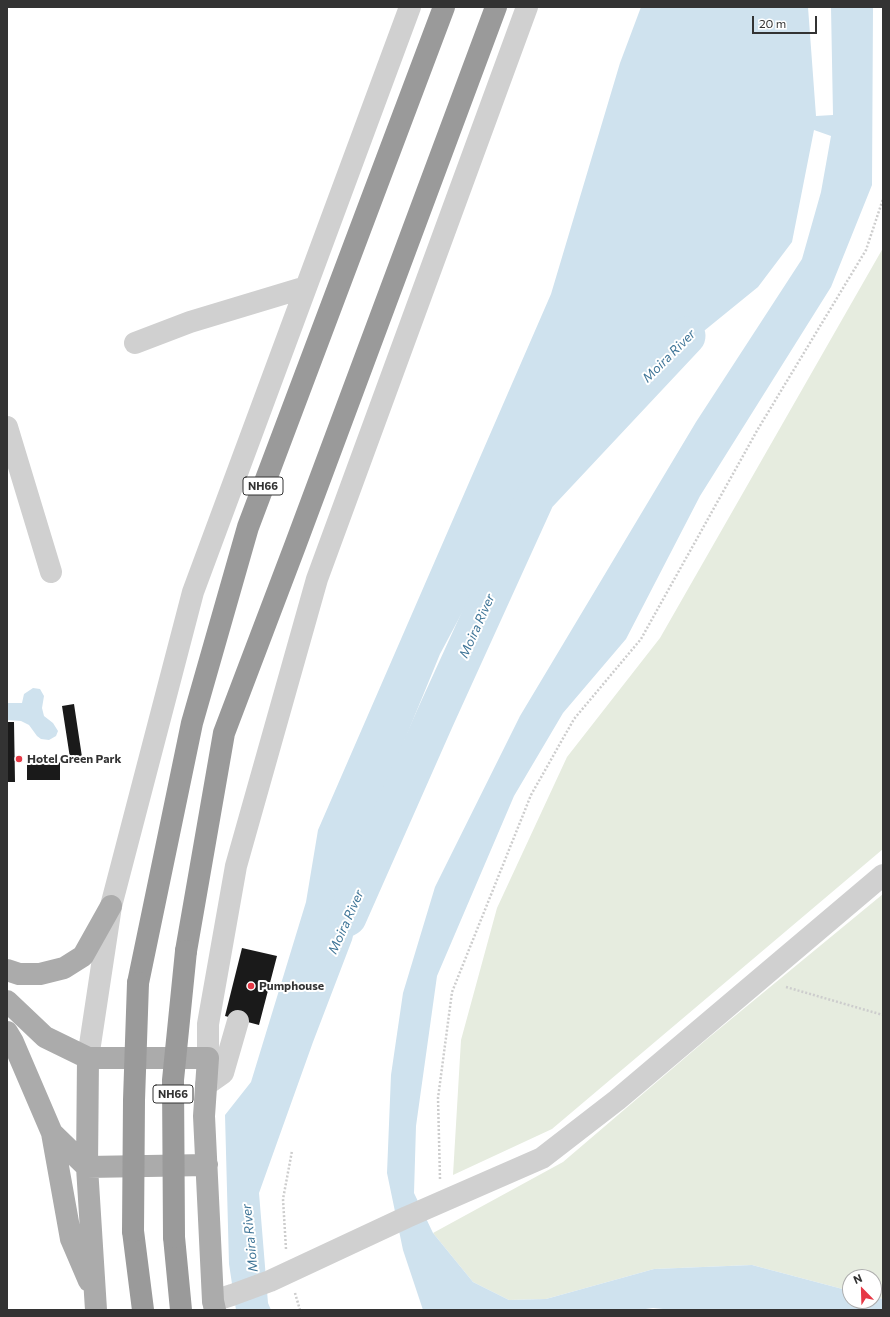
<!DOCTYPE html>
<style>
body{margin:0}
#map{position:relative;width:890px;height:1317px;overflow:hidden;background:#fff;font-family:Commissioner,sans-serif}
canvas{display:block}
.frame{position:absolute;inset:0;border:8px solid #333;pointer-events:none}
.north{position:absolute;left:842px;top:1269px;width:40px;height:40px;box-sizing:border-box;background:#fff;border:1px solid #adadad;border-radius:50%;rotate:337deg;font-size:11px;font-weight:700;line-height:16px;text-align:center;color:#333}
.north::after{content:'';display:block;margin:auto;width:14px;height:18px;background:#e63946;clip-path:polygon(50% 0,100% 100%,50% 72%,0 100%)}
.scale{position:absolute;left:752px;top:16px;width:65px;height:18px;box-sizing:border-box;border:2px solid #333;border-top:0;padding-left:5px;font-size:12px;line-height:14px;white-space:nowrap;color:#333;-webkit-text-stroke:3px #fff;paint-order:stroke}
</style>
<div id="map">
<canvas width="890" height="1317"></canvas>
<div class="frame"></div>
<div class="north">N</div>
<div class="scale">20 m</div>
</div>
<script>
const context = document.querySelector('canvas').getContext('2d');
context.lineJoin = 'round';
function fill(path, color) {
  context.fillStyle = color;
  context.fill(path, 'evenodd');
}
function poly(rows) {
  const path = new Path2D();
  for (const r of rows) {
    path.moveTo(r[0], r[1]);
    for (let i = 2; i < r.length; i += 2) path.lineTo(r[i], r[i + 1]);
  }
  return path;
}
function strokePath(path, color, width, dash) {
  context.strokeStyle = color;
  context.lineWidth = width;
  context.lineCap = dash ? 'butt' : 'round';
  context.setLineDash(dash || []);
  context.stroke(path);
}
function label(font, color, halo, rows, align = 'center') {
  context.font = font + ' Commissioner,sans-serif';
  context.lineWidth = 4;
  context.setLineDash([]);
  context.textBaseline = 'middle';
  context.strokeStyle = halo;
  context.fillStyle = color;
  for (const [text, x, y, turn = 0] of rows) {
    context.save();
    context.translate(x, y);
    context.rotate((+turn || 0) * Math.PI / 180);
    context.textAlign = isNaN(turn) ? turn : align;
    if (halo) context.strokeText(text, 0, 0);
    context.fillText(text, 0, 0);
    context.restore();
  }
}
const green = poly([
 [883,248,883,849,552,1129,453,1175,461,1040,497,908,567,757,660,638],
 [883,894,883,1299,874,1297,874,1277,850,1277,850,1291,752,1265,654,1269,546,1299,509,1300,473,1282,433,1233,563,1162,707,1039]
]);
const water = poly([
 [641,7,808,7,816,116,833,115,831,7,873,7,872,185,831,287,700,496,626,639,563,713,514,796,437,976,416,1126,414,1193,433,1233,473,1282,509,1300,546,1299,654,1269,752,1265,850,1291,850,1301,874,1301,874,1297,883,1299,883,1310,673,1310,653,1308,638,1310,423,1310,403,1250,387,1173,391,1075,403,993,435,887,520,716,696,422,802,259,821,192,831,136,814,130,792,242,758,287,603,413,522,500,440,654,394,766,352,940,313,1042,259,1193,268,1303,271,1310,236,1310,229,1264,225,1115,251,1082,306,902,318,830,551,294,620,63],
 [33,688,40,689,44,696,42,708,44,716,53,723,58,731,56,736,49,740,41,739,37,736,29,725,21,721,7,720,7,703,22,703,24,694]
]);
const river = poly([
 [347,917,435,718,536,496,686,336]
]);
const building = poly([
 [74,704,82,757,70,758,62,706],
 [7,722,14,722,15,782,7,782],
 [27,760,60,760,60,780,27,780],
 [242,948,277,956,259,1025,225,1016]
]);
const path = poly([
 [786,987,883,1015],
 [440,1179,438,1098,452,992,531,795,574,719,641,639,758,429,866,250,883,199],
 [286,1249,283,1199,292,1151],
 [295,1293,300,1310]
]);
const minor = poly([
 [135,343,190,322,306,287],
 [7,427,51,572],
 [88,1058,111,906,193,592,410,7],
 [208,1058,208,1024,236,866,317,579,527,7],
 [206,1085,223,1073,238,1021],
 [213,1301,232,1295,270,1281,407,1217,542,1158,617,1100,883,875]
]);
const major = poly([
 [7,970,19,974,40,974,64,968,83,956,111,906],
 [7,1001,45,1037,88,1058,208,1058,204,1116,213,1301,215,1310],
 [7,1032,13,1042,52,1133,87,1167,207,1165],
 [88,1058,87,1167,96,1310],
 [52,1133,71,1239,89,1281]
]);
const highway = poly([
 [186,951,224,733,295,546,496,7],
 [138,983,192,723,248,527,444,7],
 [133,1231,143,1310],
 [174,1237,181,1310]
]);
const highwayBridge = poly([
 [133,1231,134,1100,138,983],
 [174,1237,173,1080,186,951]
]);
const markers = [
 [19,759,4,"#e63946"],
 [251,986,4,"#e63946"]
];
const shields = [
 [263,486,40],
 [173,1094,40]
];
const shieldNames = [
 ["NH66",263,486],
 ["NH66",173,1094]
];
const poiNames = [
 ["Hotel Green Park",27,759],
 ["Pumphouse",259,986]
];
const waterNames = [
 ["Moira River",669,356,-45],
 ["Moira River",477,626,-66],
 ["Moira River",346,922,-66],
 ["Moira River",250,1238,-96]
];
fill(green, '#e6ecdf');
fill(water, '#cfe2ee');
strokePath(river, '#cfe2ee', 39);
fill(building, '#1a1a1a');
strokePath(path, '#cdcdcd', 2.5, [2, 2]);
strokePath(minor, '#d0d0d0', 22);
strokePath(major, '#ababab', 22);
strokePath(highway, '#9a9a9a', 22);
strokePath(highwayBridge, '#9a9a9a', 22);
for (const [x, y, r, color] of markers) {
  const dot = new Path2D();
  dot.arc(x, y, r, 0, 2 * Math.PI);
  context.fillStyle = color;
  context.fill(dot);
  strokePath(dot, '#fff', 1.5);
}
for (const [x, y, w] of shields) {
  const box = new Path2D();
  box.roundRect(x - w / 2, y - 9, w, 18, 3);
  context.fillStyle = '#fff';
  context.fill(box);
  strokePath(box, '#333', 1);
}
label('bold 11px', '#333', null, shieldNames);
label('bold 12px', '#333', '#fff', poiNames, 'left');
label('italic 13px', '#3f7597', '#fff', waterNames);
</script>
